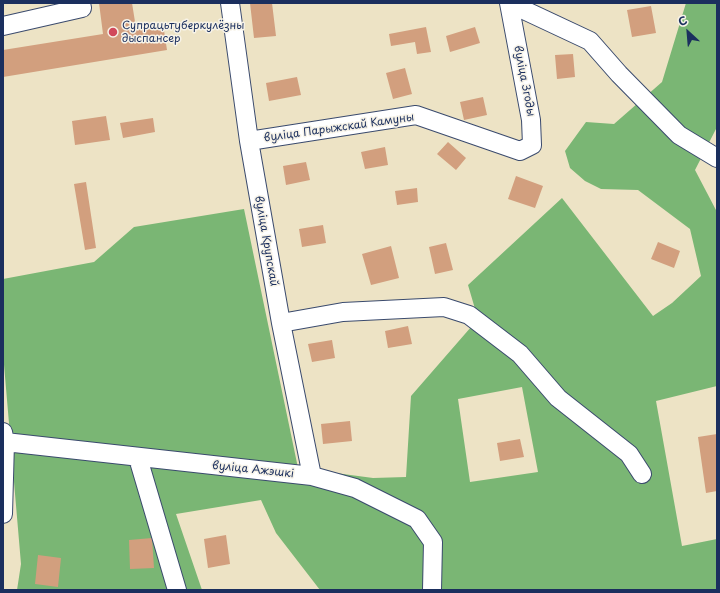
<!DOCTYPE html>
<meta charset="utf-8">
<style>
body{margin:0}
#map{position:relative;width:720px;height:593px;overflow:hidden;background:#ede3c5;font-family:"Playpen Sans",sans-serif}
canvas{display:block}
.frame{position:absolute;inset:0;border:4px solid #1b2f5e;pointer-events:none}
.north{position:absolute;left:668px;top:12px;width:40px;height:40px;-webkit-text-stroke:3px #f7f3e8;paint-order:stroke;rotate:334deg;font-size:11px;font-weight:700;line-height:16px;text-align:center;color:#1b2f5e}
.north::after{content:'';display:block;margin:auto;width:14px;height:18px;background:#1b2f5e;clip-path:polygon(50% 0,100% 100%,50% 72%,0 100%)}
</style>
<div id="map">
<canvas width="720" height="593"></canvas>
<div class="frame"></div>
<div class="north">С</div>
</div>
<script>
const context = document.querySelector('canvas').getContext('2d');
context.lineJoin = 'round';
function fill(path, color) {
  context.fillStyle = color;
  context.fill(path, 'evenodd');
}
function poly(rows) {
  const path = new Path2D();
  for (const r of rows) {
    path.moveTo(r[0], r[1]);
    for (let i = 2; i < r.length; i += 2) path.lineTo(r[i], r[i + 1]);
  }
  return path;
}
function strokePath(path, color, width, dash) {
  context.strokeStyle = color;
  context.lineWidth = width;
  context.lineCap = dash ? 'butt' : 'round';
  context.setLineDash(dash || []);
  context.stroke(path);
}
function label(font, color, halo, rows, align = 'center') {
  context.font = font + ' "Playpen Sans",sans-serif';
  context.lineWidth = 3;
  context.setLineDash([]);
  context.textBaseline = 'middle';
  context.strokeStyle = halo;
  context.fillStyle = color;
  for (const [text, x, y, turn = 0] of rows) {
    context.save();
    context.translate(x, y);
    context.rotate((+turn || 0) * Math.PI / 180);
    context.textAlign = isNaN(turn) ? turn : align;
    if (halo) context.strokeText(text, 0, 0);
    context.fillText(text, 0, 0);
    context.restore();
  }
}
const forest = poly([
 [686,3,717,3,717,127,695,170,717,212,717,386,656,401,682,546,717,539,717,590,320,590,276,533,261,500,176,514,202,590,17,590,21,564,3,353,3,279,94,262,134,227,244,209,298,468,373,478,406,477,411,396,478,319,468,285,562,198,653,316,672,303,701,276,690,229,638,190,601,189,585,181,570,168,565,151,586,122,614,124,662,82],
 [522,387,538,472,470,482,458,399]
]);
const building = poly([
 [99,3,132,3,136,28,163,24,167,50,3,77,3,50,103,34],
 [250,3,272,3,276,36,254,38],
 [651,6,656,33,632,37,627,10],
 [426,27,431,52,417,54,415,42,391,46,389,34],
 [475,27,480,43,450,52,446,36],
 [573,54,575,77,557,79,555,55],
 [405,68,412,94,393,99,386,73],
 [297,77,301,95,269,101,266,83],
 [483,97,487,115,464,120,460,102],
 [106,116,110,140,75,145,72,121],
 [153,118,155,132,123,138,120,123],
 [448,142,466,158,456,170,437,154],
 [385,147,388,165,365,169,361,152],
 [306,162,310,180,286,185,283,166],
 [516,176,543,186,535,208,508,199],
 [86,182,96,248,85,250,74,184],
 [417,188,418,202,397,205,395,191],
 [323,225,326,243,302,247,299,229],
 [658,242,680,251,674,268,651,259],
 [446,243,453,270,435,274,429,247],
 [391,246,399,278,371,285,362,254],
 [408,326,412,344,388,348,385,331],
 [332,340,335,358,312,362,308,344],
 [350,421,352,441,323,444,321,424],
 [717,434,717,491,706,493,698,437],
 [520,439,524,457,500,461,497,443],
 [226,535,230,564,208,568,204,539],
 [152,538,154,568,130,569,129,540],
 [38,555,61,558,58,587,35,584]
]);
const minor = poly([
 [230,3,249,141,281,323,312,476],
 [509,3,590,41,619,74,679,135,717,158],
 [3,26,82,8,81,3],
 [249,141,416,115,520,151,532,145,531,120,509,3],
 [281,323,343,312,444,307,469,315,520,354,558,398,629,454,642,474],
 [5,442,312,476,355,488,417,519,433,542,432,590],
 [138,458,177,590],
 [3,514,5,442,3,432]
]);
const markers = [
 [113,32,5,"#d1495b"]
];
const poiNames = [
 ["Супрацьтуберкулёзны",122,26],
 ["дыспансер",122,39]
];
const streetNames = [
 ["вуліца Згоды",524,81,79],
 ["вуліца Парыжскай Камуны",339,128,-8],
 ["вуліца Крупскай",266,241,80],
 ["вуліца Ажэшкі",253,470,6]
];
fill(forest, '#7ab674');
fill(building, '#d29f7e');
strokePath(minor, '#3a4a6d', 20);
strokePath(minor, '#fff', 18);
for (const [x, y, r, color] of markers) {
  const dot = new Path2D();
  dot.arc(x, y, r, 0, 2 * Math.PI);
  context.fillStyle = color;
  context.fill(dot);
  strokePath(dot, '#f7f3e8', 1.5);
}
label('11px', '#1b2f5e', '#f7f3e8', poiNames, 'left');
label('11px', '#1b2f5e', '#f7f3e8', streetNames);
</script>
